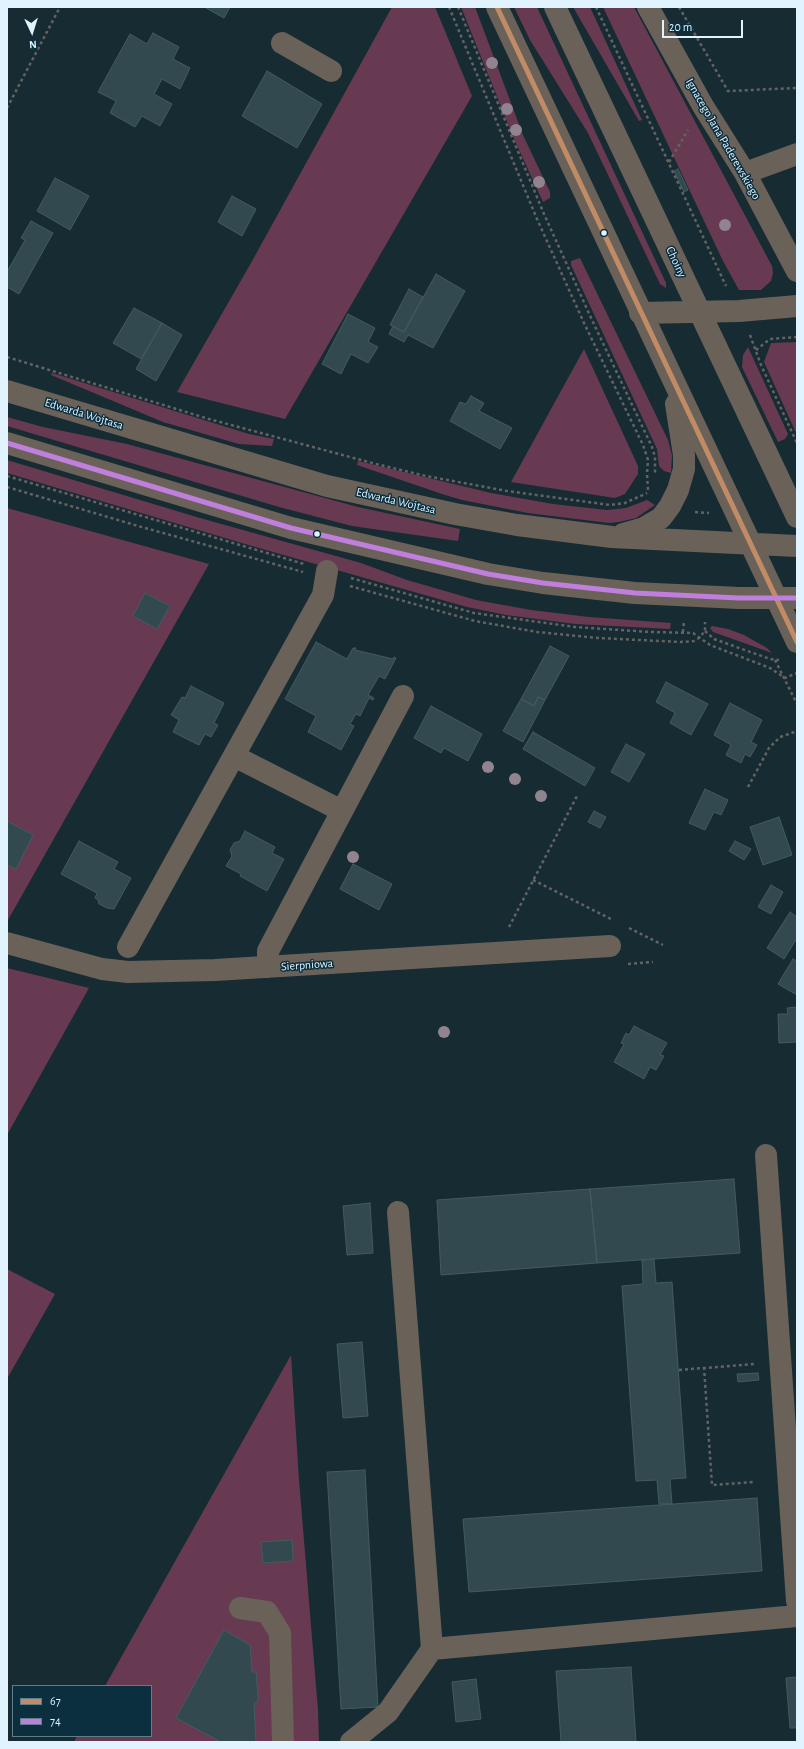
<!DOCTYPE html>
<style>
body{margin:0}
#map{position:relative;width:804px;height:1749px;overflow:hidden;background:#172b33;font-family:"Alegreya Sans",sans-serif}
canvas{display:block}
.frame{position:absolute;inset:0;border:8px solid #e0f3fe;pointer-events:none}
.legend{position:absolute;left:12px;top:1685px;width:140px;height:52px;box-sizing:border-box;background:#0b2f3f;border:1px solid #607d8b;margin:0;padding:5px 7px;list-style:none;font-size:12px;color:#e0f3fe}
.legend li{display:flex;align-items:center;gap:8px;height:20px}
.legend b{width:20px;border:1px solid #607d8b}
.north{position:absolute;left:12px;top:12px;width:40px;height:40px;-webkit-text-stroke:3px #0b2f3f;paint-order:stroke;rotate:176deg;font-size:11px;font-weight:700;line-height:16px;text-align:center;color:#e0f3fe}
.north::after{content:'';display:block;margin:auto;width:14px;height:18px;background:#e0f3fe;clip-path:polygon(50% 0,100% 100%,50% 72%,0 100%)}
.scale{position:absolute;left:662px;top:20px;width:81px;height:18px;box-sizing:border-box;border:2px solid #e0f3fe;border-top:0;padding-left:5px;font-size:12px;line-height:14px;white-space:nowrap;color:#e0f3fe;-webkit-text-stroke:3px #0b2f3f;paint-order:stroke}
</style>
<div id="map">
<canvas width="804" height="1749"></canvas>
<div class="frame"></div>
<ul class="legend">
<li><b style="height:5px;background:#c18c65"></b>67</li>
<li><b style="height:5px;background:#c07fdc"></b>74</li>
</ul>
<div class="north">N</div>
<div class="scale">20 m</div>
</div>
<script>
const context = document.querySelector('canvas').getContext('2d');
context.lineJoin = 'round';
function fill(path, color) {
  context.fillStyle = color;
  context.fill(path, 'evenodd');
}
function poly(rows) {
  const path = new Path2D();
  for (const r of rows) {
    path.moveTo(r[0], r[1]);
    for (let i = 2; i < r.length; i += 2) path.lineTo(r[i], r[i + 1]);
  }
  return path;
}
function strokePath(path, color, width, dash) {
  context.strokeStyle = color;
  context.lineWidth = width;
  context.lineCap = dash ? 'butt' : 'round';
  context.setLineDash(dash || []);
  context.stroke(path);
}
function label(font, color, halo, rows, align = 'center') {
  context.font = font + ' "Alegreya Sans",sans-serif';
  context.lineWidth = 3;
  context.setLineDash([]);
  context.textBaseline = 'middle';
  context.strokeStyle = halo;
  context.fillStyle = color;
  for (const [text, x, y, turn = 0] of rows) {
    context.save();
    context.translate(x, y);
    context.rotate((+turn || 0) * Math.PI / 180);
    context.textAlign = isNaN(turn) ? turn : align;
    if (halo) context.strokeText(text, 0, 0);
    context.fillText(text, 0, 0);
    context.restore();
  }
}
const green = poly([
 [392,7,435,7,472,96,285,419,177,392,251,263],
 [461,7,475,7,523,135,550,192,550,198,543,202,515,141],
 [514,7,537,7,666,283,666,288,660,284,588,133,530,40],
 [573,7,590,7,642,120,639,121],
 [603,7,634,7,772,266,773,273,771,281,761,290,739,290,723,261],
 [580,258,668,440,672,455,671,473,664,471,659,466,657,449,571,265,571,261],
 [797,342,797,433,796,433,764,362,771,343],
 [748,347,788,434,785,439,778,442,742,367,743,355],
 [584,349,638,466,638,474,625,494,615,498,511,482],
 [52,373,249,434,274,439,272,446,239,444,163,422,51,375],
 [7,417,43,427,127,444,358,507,460,529,458,541,352,526,279,507,7,426],
 [7,460,200,518,361,563,407,580,476,600,531,610,589,617,671,623,670,629,575,624,506,615,467,607,252,546,7,473],
 [358,461,491,493,553,504,607,510,626,508,647,500,655,505,636,518,619,522,609,523,528,513,462,500,445,495,357,465],
 [7,508,209,564,8,920,7,920],
 [712,626,728,629,744,635,767,648,772,653,713,632,710,628],
 [7,968,89,988,7,1135],
 [7,1269,55,1294,7,1379],
 [291,1355,299,1480,318,1710,319,1742,74,1742,77,1736,151,1736,151,1686,105,1686]
]);
const building = poly([
 [206,7,230,7,224,18,206,8,206,7],
 [153,33,179,47,173,59,190,68,180,89,162,79,154,94,172,104,160,126,142,116,135,127,110,113,116,101,98,92,130,34,147,44,153,33],
 [267,71,322,104,297,148,242,116,267,71],
 [678,169,688,190,684,192,674,171,678,169],
 [55,178,89,196,70,230,37,211,55,178],
 [232,196,256,209,242,236,218,222,232,196],
 [31,221,53,233,19,294,7,287,7,272,25,240,21,238,31,221],
 [436,274,465,291,433,348,408,335,404,342,389,334,393,326,404,332,436,274],
 [409,289,423,297,404,332,390,325,409,289],
 [134,308,162,323,141,359,113,343,134,308],
 [348,314,375,328,368,342,378,347,368,363,351,354,341,374,322,364,348,314],
 [162,323,182,335,156,381,136,369,162,323],
 [471,396,484,403,479,411,512,428,500,449,450,421,460,402,466,404,471,396],
 [145,593,170,606,157,629,133,616,145,593],
 [316,642,347,659,353,648,356,648,355,650,393,659,394,657,396,658,385,679,379,676,368,695,374,698,373,700,369,698,360,716,356,714,350,724,354,726,341,750,308,732,316,716,285,699,316,642],
 [550,646,569,656,545,700,538,697,534,706,521,699,550,646],
 [666,682,708,704,691,735,670,723,675,713,656,702,666,682],
 [191,686,224,703,214,723,218,725,211,737,205,734,199,745,173,732,179,720,171,715,182,697,185,698,191,686],
 [538,697,545,700,523,742,503,731,521,699,534,706,538,697],
 [730,703,762,720,751,742,757,745,750,757,745,754,741,763,726,755,731,745,714,735,730,703],
 [431,706,482,734,468,761,444,748,441,753,414,738,431,706],
 [533,732,595,768,585,786,523,749,533,732],
 [626,744,645,754,629,782,611,772,626,744],
 [705,789,728,800,721,815,714,812,705,830,689,823,705,789],
 [594,811,606,817,600,828,588,822,594,811],
 [779,817,792,855,763,865,750,827,779,817],
 [7,821,33,835,16,869,7,865,7,821],
 [245,831,275,847,272,853,284,859,267,891,240,876,241,874,226,866,232,856,230,850,234,843,240,841,245,831],
 [79,841,118,862,114,869,131,878,114,909,107,908,99,904,98,900,95,898,97,893,61,874,79,841],
 [735,841,751,849,744,860,729,851,735,841],
 [353,864,392,884,379,910,340,889,353,864],
 [771,885,783,892,771,914,758,907,771,885],
 [790,912,797,917,797,938,784,959,767,948,790,912],
 [793,959,797,961,797,995,778,984,793,959],
 [797,1007,797,1042,779,1043,778,1014,788,1014,787,1008,797,1007],
 [634,1026,667,1043,660,1055,664,1056,656,1070,650,1067,644,1079,614,1062,624,1044,621,1043,626,1033,629,1035,634,1026],
 [734,1179,740,1253,597,1263,590,1189,734,1179],
 [590,1189,597,1263,441,1275,437,1200,590,1189],
 [370,1203,373,1253,347,1255,343,1206,370,1203],
 [654,1259,656,1283,672,1282,686,1478,670,1479,672,1504,659,1504,657,1480,636,1481,622,1286,643,1284,642,1260,654,1259],
 [362,1342,368,1416,343,1418,337,1344,362,1342],
 [758,1373,759,1380,738,1382,737,1374,758,1373],
 [365,1470,378,1707,341,1709,327,1472,365,1470],
 [757,1498,762,1571,469,1592,463,1519,757,1498],
 [292,1540,293,1561,263,1563,261,1542,292,1540],
 [224,1630,250,1645,252,1672,256,1672,258,1694,258,1701,254,1704,256,1742,221,1742,176,1718,224,1630],
 [631,1667,636,1742,561,1742,556,1671,631,1667],
 [797,1677,797,1728,790,1728,786,1678,797,1677],
 [476,1679,481,1719,456,1722,452,1682,476,1679]
]);
const path = poly([
 [449,7,537,219,584,323,643,445,648,460,647,474,648,490],
 [458,7,544,214,592,320,652,447,655,457,655,475],
 [596,7,726,286],
 [679,7,728,91,797,88],
 [7,108,60,7],
 [669,162,688,130],
 [750,335,761,365,797,443],
 [756,350,770,339,797,337],
 [7,357,209,419,376,464,426,476,507,491,610,505,625,503,647,493],
 [7,476,304,564],
 [7,487,138,526,303,572],
 [695,512,709,513],
 [351,578,474,613,575,627,650,632,693,633,710,645,770,668,785,678,797,673],
 [350,586,475,621,537,632,598,638,681,642,694,641,699,638,705,631,705,622],
 [705,631,714,639,770,659,779,660],
 [683,632,684,621],
 [775,660,797,704],
 [748,787,769,748,780,737,797,731],
 [533,880,613,920],
 [509,927,577,796],
 [629,928,663,945],
 [628,964,653,962],
 [704,1367,712,1485,754,1482],
 [679,1370,755,1364]
]);
const minor = poly([
 [497,7,797,642],
 [555,7,797,517],
 [648,7,703,106,745,173,797,271],
 [282,43,331,71],
 [745,173,797,154],
 [640,313,739,311,797,306],
 [7,391,327,486,455,514,517,525,612,537,797,546],
 [7,443,291,528,488,574,543,583,635,593,739,598,797,598],
 [623,534,644,528,661,518,670,506,678,490,684,469,684,455,676,404],
 [234,756,342,811],
 [7,943,102,969,128,972,215,970,610,946],
 [128,947,323,595,327,571],
 [268,967,268,951,403,696],
 [766,1155,797,1601],
 [398,1212,432,1649],
 [240,1608,267,1612,280,1633,283,1742],
 [351,1742,388,1712,432,1649,797,1616]
]);
const bus1 = poly([
 [497,7,797,642]
]);
const bus2 = poly([
 [7,443,291,528,488,574,543,583,635,593,739,598,797,598]
]);
const trees = [
 [492,63],
 [507,109],
 [516,130],
 [539,182],
 [725,225],
 [488,767],
 [515,779],
 [541,796],
 [353,857],
 [444,1032]
];
const markers = [
 [604,233,3.5,"#e0f3fe"],
 [317,534,3.5,"#e0f3fe"]
];
const streetNames = [
 ["Ignacego Jana Paderewskiego",723,139,60],
 ["Choiny",676,262,65],
 ["Edwarda Wojtasa",84,414,17],
 ["Edwarda Wojtasa",396,501,13],
 ["Sierpniowa",307,965,-4]
];
fill(green, '#673a51');
fill(building, '#334950');
strokePath(building, '#425b61', 1);
strokePath(path, '#646362', 2.5, [3, 3]);
strokePath(minor, '#6a6159', 22);
strokePath(bus1, '#c18c65', 5);
strokePath(bus2, '#c07fdc', 5);
context.fillStyle = '#918490';
for (const [x, y] of trees) {
  context.beginPath();
  context.arc(x, y, 6, 0, 2 * Math.PI);
  context.fill();
}
for (const [x, y, r, color] of markers) {
  const dot = new Path2D();
  dot.arc(x, y, r, 0, 2 * Math.PI);
  context.fillStyle = color;
  context.fill(dot);
  strokePath(dot, '#0b2f3f', 1.5);
}
label('12px', '#e0f3fe', '#0b2f3f', streetNames);
</script>
